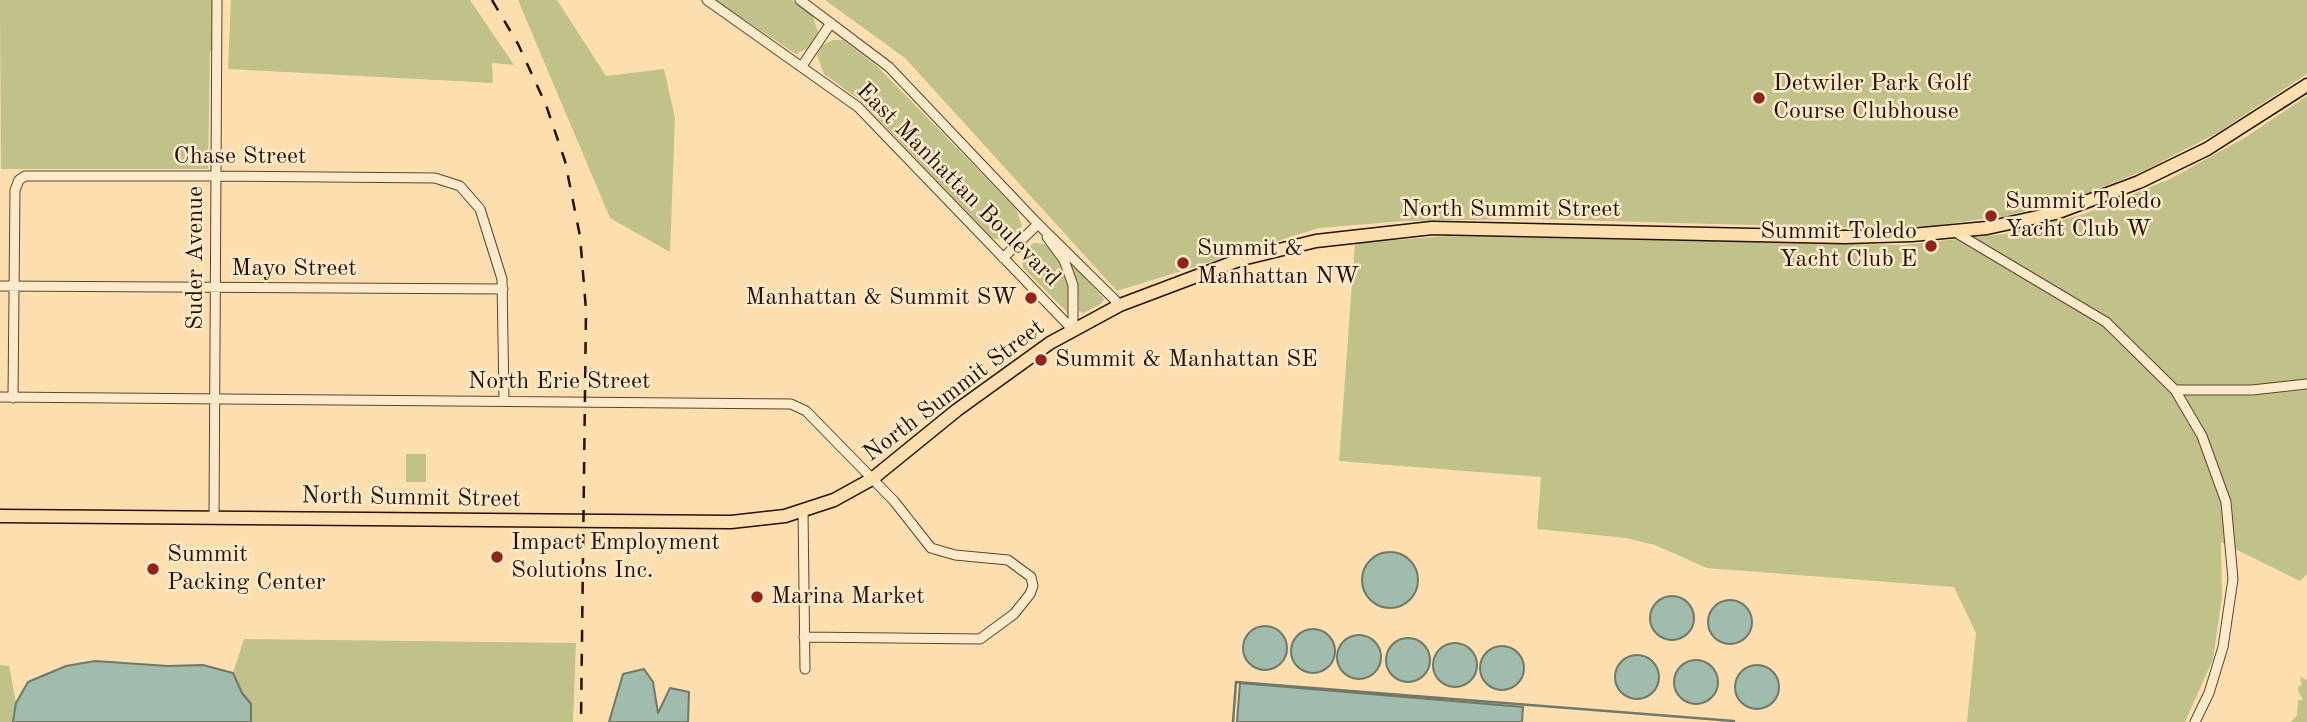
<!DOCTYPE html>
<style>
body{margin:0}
canvas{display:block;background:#fcdeaf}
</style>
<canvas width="2307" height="722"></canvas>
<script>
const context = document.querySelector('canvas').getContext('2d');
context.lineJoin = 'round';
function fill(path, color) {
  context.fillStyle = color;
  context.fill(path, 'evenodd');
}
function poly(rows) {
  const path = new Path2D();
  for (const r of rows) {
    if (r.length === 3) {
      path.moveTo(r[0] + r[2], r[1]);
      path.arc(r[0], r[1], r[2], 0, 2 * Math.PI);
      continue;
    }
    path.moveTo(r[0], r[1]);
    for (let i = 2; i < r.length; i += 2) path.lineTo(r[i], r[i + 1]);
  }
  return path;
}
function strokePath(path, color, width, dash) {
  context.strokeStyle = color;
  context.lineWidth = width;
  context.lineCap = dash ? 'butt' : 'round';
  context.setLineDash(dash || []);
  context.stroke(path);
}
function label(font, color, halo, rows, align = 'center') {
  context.font = font + ' "Old Standard TT",serif';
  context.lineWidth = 5;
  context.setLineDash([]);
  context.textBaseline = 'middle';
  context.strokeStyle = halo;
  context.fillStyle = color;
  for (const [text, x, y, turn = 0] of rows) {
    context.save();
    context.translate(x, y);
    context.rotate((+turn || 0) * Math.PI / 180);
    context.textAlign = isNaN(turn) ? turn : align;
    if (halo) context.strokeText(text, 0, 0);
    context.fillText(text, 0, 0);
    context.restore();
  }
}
const green = poly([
 [0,0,217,0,217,50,210,51,208,169,1,169],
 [231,0,470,0,514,65,492,63,493,83,228,69],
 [518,0,557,0,606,76,664,69,675,118,670,252,610,218],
 [715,0,792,0,812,14,818,32,808,48,796,54],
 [825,0,2307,0,2307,74,2217,133,2145,170,2075,198,2006,216,1931,226,1858,228,1535,219,1403,221,1319,228,1117,291,905,58],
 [833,40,843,40,878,67,1016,209,1022,226,1016,236,1005,241,992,238,860,100,824,74,817,55,823,45],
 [2307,96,2307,574,2300,581,2221,542,2222,597,2213,659,2185,722,1967,722,1976,633,1954,587,1707,568,1655,545,1626,538,1537,529,1541,477,1339,461,1355,243,1448,236,1902,245,2005,234,2084,214,2170,179,2246,137],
 [1033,243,1048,244,1061,263,1069,284,1071,316,1023,268,1022,256],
 [1068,259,1104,299,1101,304,1083,313,1079,311,1078,287],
 [406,454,426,454,426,482,406,482],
 [244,639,576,643,573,722,251,722,251,704,242,693,233,673],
 [0,665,9,666,16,703,13,722,0,722],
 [2300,677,2307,680,2307,722,2291,722,2297,715,2298,700,2303,700,2298,691,2298,687,2302,685]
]);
const water = poly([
 [1390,580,28],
 [1672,618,22],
 [1730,622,22],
 [1265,648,22],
 [1313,651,22],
 [1359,657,22],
 [1408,660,22],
 [1455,665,22],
 [1502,668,22],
 [1637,677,22],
 [1696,682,22],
 [95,661,168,666,203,665,233,673,242,693,251,704,251,722,13,722,16,703,28,682,66,666,95,661],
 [1757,687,22],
 [644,669,653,682,658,713,670,688,689,692,688,722,609,722,623,674,644,669],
 [1240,683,1523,707,1522,722,1237,722,1240,683]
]);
const stream = poly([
 [1233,722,1236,682,1734,721]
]);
const minor = poly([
 [707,0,858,107,1073,330],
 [800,0,889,67,1038,224,1120,305],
 [802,66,831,23],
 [1955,232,2106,322,2175,390,2202,436,2226,502,2233,579,2223,647,2209,693,2195,722],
 [1047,237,1064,260,1073,285,1073,330],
 [1003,258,1038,224],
 [0,286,503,289],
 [2175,390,2252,390,2307,384],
 [0,397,791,404,806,411,894,501,931,548,955,555,1008,560,1031,577,1033,586,1030,594,1014,614,980,639,804,637],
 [13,398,15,190,19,180,25,176,216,176,435,178,460,186,480,209,502,279,504,401],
 [803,511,805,669],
 [214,517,217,0]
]);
const major = poly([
 [0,516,731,522,785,516,834,500,872,479,957,410,1050,343,1120,305,1242,259,1316,241,1432,228,1845,237,1912,235,1987,228,2056,213,2139,182,2207,149,2307,85]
]);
const rail = poly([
 [492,0,518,44,546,105,565,161,580,236,586,310,581,722]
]);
const markers = [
 [1759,98,7,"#8f2418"],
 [1991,216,7,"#8f2418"],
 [1931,246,7,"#8f2418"],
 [1183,263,7,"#8f2418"],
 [1031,298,7,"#8f2418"],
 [1041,360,7,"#8f2418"],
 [497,557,7,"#8f2418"],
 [153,569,7,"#8f2418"],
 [757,597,7,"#8f2418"]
];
const poiNames = [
 ["Detwiler Park Golf",1773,84],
 ["Course Clubhouse",1773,112],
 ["Summit Toledo",2005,202],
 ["Yacht Club W",2005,230],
 ["Summit Toledo",1917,232,"right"],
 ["Yacht Club E",1917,260,"right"],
 ["Summit &",1197,249],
 ["Manhattan NW",1197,277],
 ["Manhattan & Summit SW",1017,298,"right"],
 ["Summit & Manhattan SE",1055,360],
 ["Impact Employment",511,543],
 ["Solutions Inc.",511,571],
 ["Summit",167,555],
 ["Packing Center",167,583],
 ["Marina Market",771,597]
];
const streetNames = [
 ["Chase Street",240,157],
 ["East Manhattan Boulevard",958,185,45],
 ["North Summit Street",1511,210],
 ["Suder Avenue",196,258,-90],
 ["Mayo Street",294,269],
 ["North Erie Street",559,382],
 ["North Summit Street",954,391,-37],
 ["North Summit Street",411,498,1]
];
fill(green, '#c1c18a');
fill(water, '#9fbcad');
strokePath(water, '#6f7869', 2);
strokePath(stream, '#6f7869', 2.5);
strokePath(minor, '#5c442e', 11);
strokePath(major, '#261103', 15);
strokePath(minor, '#fdeacb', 9);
strokePath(major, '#fcdeaf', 12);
strokePath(rail, '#261103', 2.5, [12, 12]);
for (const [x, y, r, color] of markers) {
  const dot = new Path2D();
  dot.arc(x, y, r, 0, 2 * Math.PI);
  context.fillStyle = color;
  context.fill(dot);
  strokePath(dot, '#fdeacb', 2.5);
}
label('24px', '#261103', '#fdeacb', poiNames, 'left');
label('24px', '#261103', '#fdeacb', streetNames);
</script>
